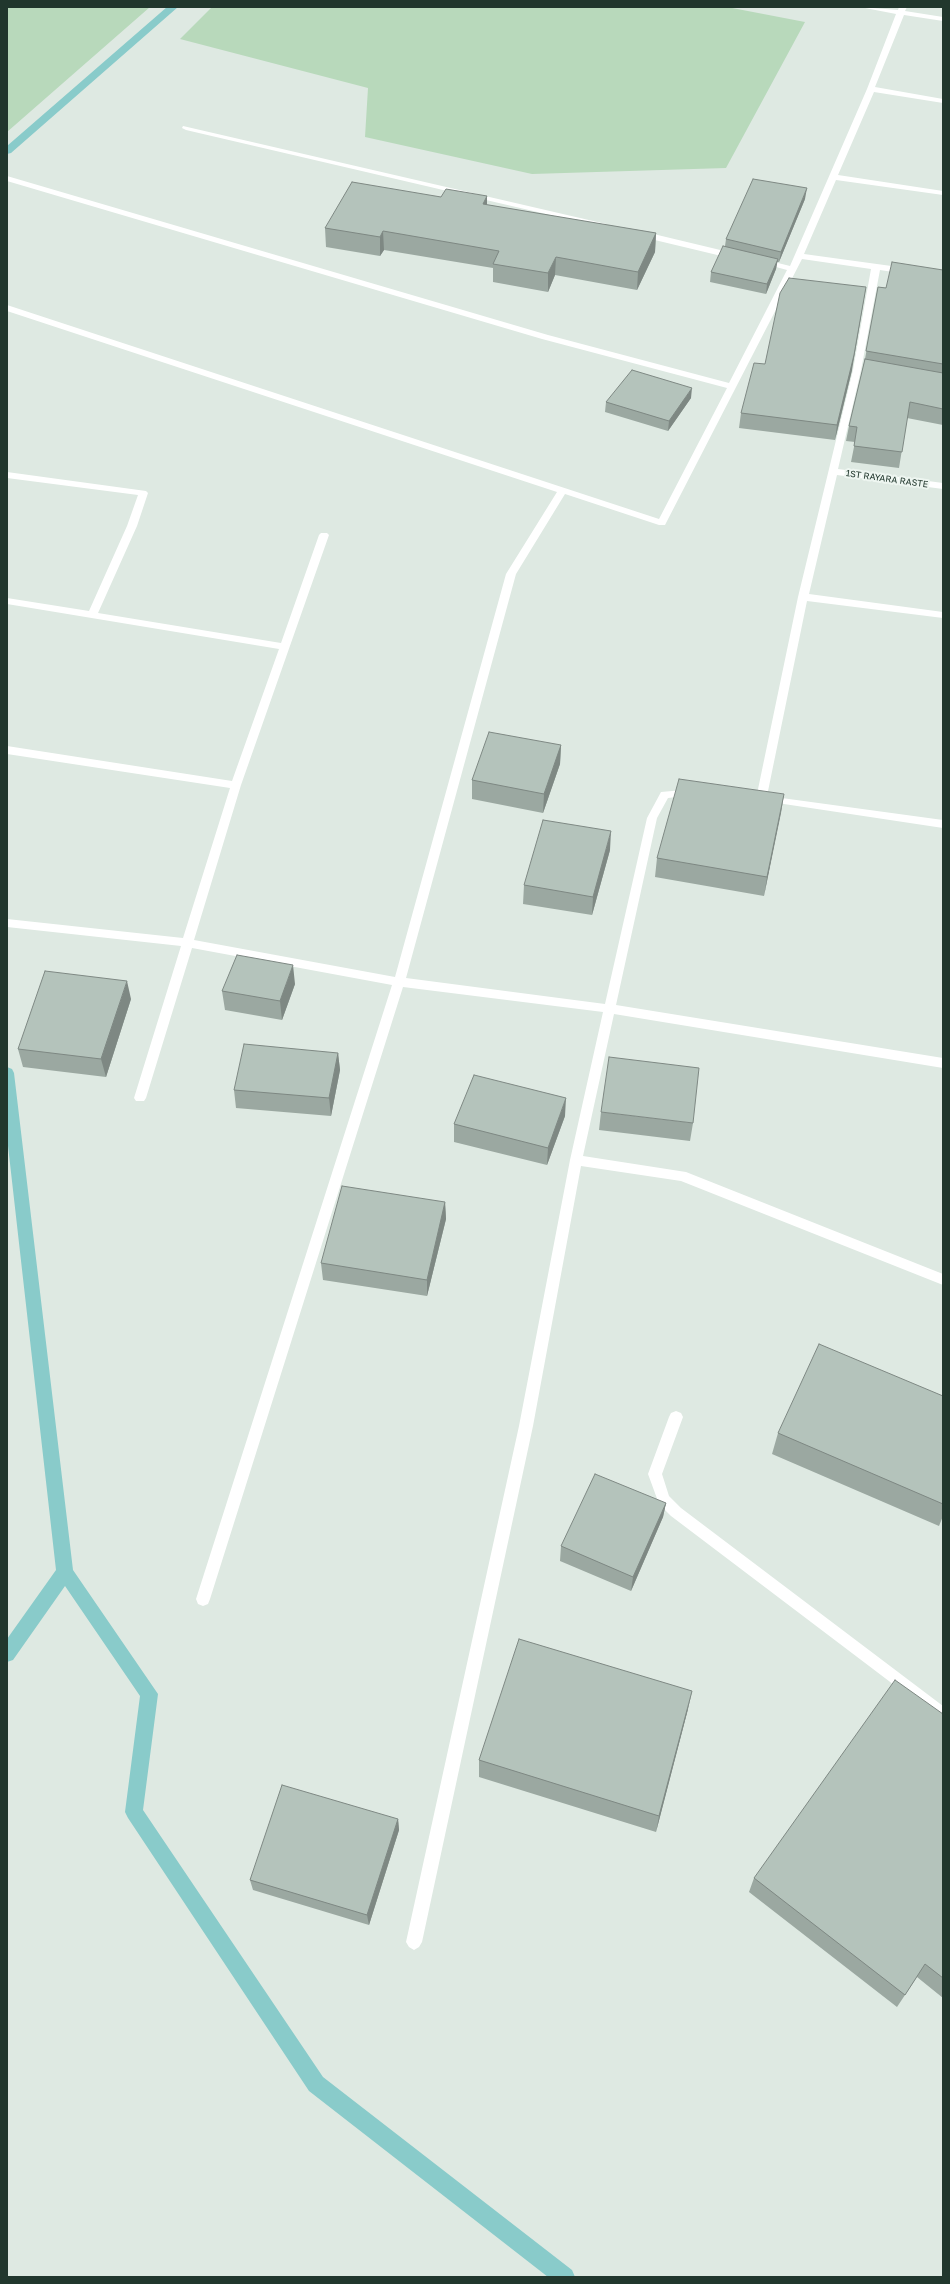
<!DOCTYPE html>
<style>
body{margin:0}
#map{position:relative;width:950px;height:2284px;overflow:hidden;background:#dee9e2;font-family:"Golos Text",sans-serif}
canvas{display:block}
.frame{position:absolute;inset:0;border:8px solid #21372d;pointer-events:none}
</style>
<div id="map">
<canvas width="950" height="2284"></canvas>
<div class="frame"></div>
</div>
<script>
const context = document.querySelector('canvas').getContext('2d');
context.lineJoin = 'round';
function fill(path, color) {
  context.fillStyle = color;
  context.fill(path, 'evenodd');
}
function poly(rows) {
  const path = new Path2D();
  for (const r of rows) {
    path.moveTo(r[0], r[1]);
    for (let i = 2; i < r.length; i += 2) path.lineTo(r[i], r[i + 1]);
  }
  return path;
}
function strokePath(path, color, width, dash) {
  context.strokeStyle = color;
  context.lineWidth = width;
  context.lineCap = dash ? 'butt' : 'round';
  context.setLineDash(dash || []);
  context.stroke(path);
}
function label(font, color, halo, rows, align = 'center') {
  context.font = font + ' "Golos Text",sans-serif';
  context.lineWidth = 4;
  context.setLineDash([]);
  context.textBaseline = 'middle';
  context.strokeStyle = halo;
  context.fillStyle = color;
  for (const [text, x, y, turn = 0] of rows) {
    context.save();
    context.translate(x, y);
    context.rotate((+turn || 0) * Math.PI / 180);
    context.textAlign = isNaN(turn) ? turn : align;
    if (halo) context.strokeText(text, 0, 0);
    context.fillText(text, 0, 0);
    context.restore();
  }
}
const green = poly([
 [7,7,150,7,7,132],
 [212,7,727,7,805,22,726,168,532,174,365,137,368,88,180,39]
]);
const stream = poly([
 [167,7,178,7,11,153,7,154,7,146,167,7],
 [7,1067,12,1069,14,1073,73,1570,158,1694,143,1810,323,2077,572,2270,575,2277,548,2277,309,2091,128,1818,125,1812,140,1696,65,1586,13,1660,7,1662,7,1639,56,1570,7,1137,7,1067]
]);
const minor = poly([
 [860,7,898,10,899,7,907,7,905,11,943,17,943,21,904,15,875,87,943,99,943,103,874,92,838,175,943,191,943,195,836,180,804,254,906,268,910,271,906,274,880,270,861,370,838,469,943,483,943,489,837,475,809,594,943,612,943,618,807,601,767,796,943,820,943,828,764,801,752,801,747,797,748,794,757,794,798,597,853,370,871,269,802,259,665,525,659,525,565,494,516,574,406,978,605,1004,647,818,661,792,694,789,695,792,694,795,668,798,657,818,616,1005,943,1058,943,1068,614,1014,583,1156,686,1172,943,1274,943,1285,681,1181,581,1166,533,1426,422,1942,419,1947,414,1950,409,1947,406,1942,519,1426,570,1160,603,1012,403,987,210,1599,208,1604,203,1606,198,1604,196,1599,392,985,192,948,146,1098,144,1101,136,1101,134,1098,181,946,7,927,7,919,183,938,230,788,7,754,7,746,232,781,279,649,7,604,7,598,89,611,127,526,138,495,7,478,7,472,146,491,148,493,137,526,98,613,281,643,319,535,321,533,327,533,329,535,241,785,194,940,395,977,506,574,557,492,7,311,7,305,659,519,727,388,542,339,7,181,7,176,548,335,729,383,787,270,758,262,762,259,790,266,867,89,896,14,860,7],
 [183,126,606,224,610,226,606,228,186,130,182,128,183,126],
 [641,231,737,254,738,256,734,259,638,236,638,232,641,231],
 [676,1411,681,1413,683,1417,662,1474,669,1496,681,1508,943,1706,943,1722,671,1516,659,1504,648,1474,669,1417,671,1413,676,1411]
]);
const wall = poly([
 [487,196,487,205,656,233,655,252,637,290,555,275,548,292,493,282,493,268,384,250,380,256,326,247,325,228,441,197],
 [805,199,779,262,777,262,776,269,766,294,710,282,711,272,725,246,726,239],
 [943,270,943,425,907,418,899,468,851,462,855,442,846,441,849,426,865,359,878,287,886,288],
 [765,364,852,370,835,440,739,428,741,413],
 [691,398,668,431,605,412,606,402],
 [561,745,560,764,543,813,472,799,472,780],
 [784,794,764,896,655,877,657,858],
 [610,850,592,915,523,904,524,885],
 [295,984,282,1020,225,1010,222,991],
 [131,999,106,1077,23,1067,18,1049],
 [338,1053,340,1070,331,1116,236,1108,234,1090],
 [601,1112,693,1123,690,1141,599,1130],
 [565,1116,547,1165,454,1142,454,1124],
 [445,1202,446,1219,427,1296,323,1280,321,1263],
 [943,1396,943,1516,939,1526,772,1454,778,1433],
 [666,1503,663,1517,631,1591,560,1561,561,1546],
 [688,1709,656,1832,479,1777,479,1760],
 [943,1714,943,1998,917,1977,897,2007,749,1892,754,1878],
 [398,1819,399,1830,369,1925,253,1890,250,1880]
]);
const shadedWall = poly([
 [807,188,805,199,779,262,781,252],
 [487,196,487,215,483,204],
 [383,231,384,250,380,256,380,237],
 [656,233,655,252,637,290,638,272],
 [556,257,555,275,548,292,548,273],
 [778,259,776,269,766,294,767,284],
 [866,287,852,370,835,440,837,425],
 [692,388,691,398,668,431,669,421],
 [561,745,560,764,543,813,544,794],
 [784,794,781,813,764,896,767,877],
 [611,831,610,850,592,915,593,897],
 [293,965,295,984,282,1020,280,1001],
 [127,981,131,999,106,1077,101,1059],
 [338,1053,340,1070,331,1116,329,1098],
 [566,1098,565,1116,547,1165,548,1148],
 [445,1202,446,1219,427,1296,427,1280],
 [666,1503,663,1517,631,1591,633,1577],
 [692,1691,688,1709,656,1832,659,1816],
 [398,1819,399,1830,369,1925,367,1915]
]);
const building = poly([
 [753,179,807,188,781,252,726,239,753,179],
 [352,182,441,197,446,189,487,196,483,204,656,233,638,272,556,257,548,273,493,264,499,251,383,231,380,237,325,228,352,182],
 [723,246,778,259,767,284,711,272,723,246],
 [892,262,943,270,943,364,866,351,878,287,886,288,892,262],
 [789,278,866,287,854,355,837,425,741,413,754,363,765,364,780,293,789,278],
 [865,359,943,373,943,409,910,402,902,452,854,446,857,427,849,426,865,359],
 [632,370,692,388,669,421,606,402,632,370],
 [489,732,561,745,544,794,472,780,489,732],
 [679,779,784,794,767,877,657,858,679,779],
 [543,820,611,831,593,897,524,885,543,820],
 [237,955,293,965,280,1001,222,991,237,955],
 [45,971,127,981,101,1059,18,1049,45,971],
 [244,1044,338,1053,329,1098,234,1090,244,1044],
 [609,1057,699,1068,693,1123,601,1112,609,1057],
 [474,1075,566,1098,548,1148,454,1124,474,1075],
 [342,1186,445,1202,427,1280,321,1263,342,1186],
 [819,1344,943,1396,943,1504,778,1433,819,1344],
 [595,1474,666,1503,633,1577,561,1546,595,1474],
 [519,1639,692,1691,659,1816,479,1760,519,1639],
 [895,1680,943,1714,943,1978,925,1964,905,1995,754,1878,895,1680],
 [282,1785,398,1819,367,1915,250,1880,282,1785]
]);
const farStreetnames = [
 ["1ST RAYARA RASTE",887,479,8]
];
fill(green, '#b8d9bb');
fill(stream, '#89cbca');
fill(minor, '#fff');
fill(wall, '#9ba8a1');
fill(shadedWall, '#7e8883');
fill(building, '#b4c3bb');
strokePath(building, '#7e8883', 1);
label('9px', '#21372d', '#eef6f1', farStreetnames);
</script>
